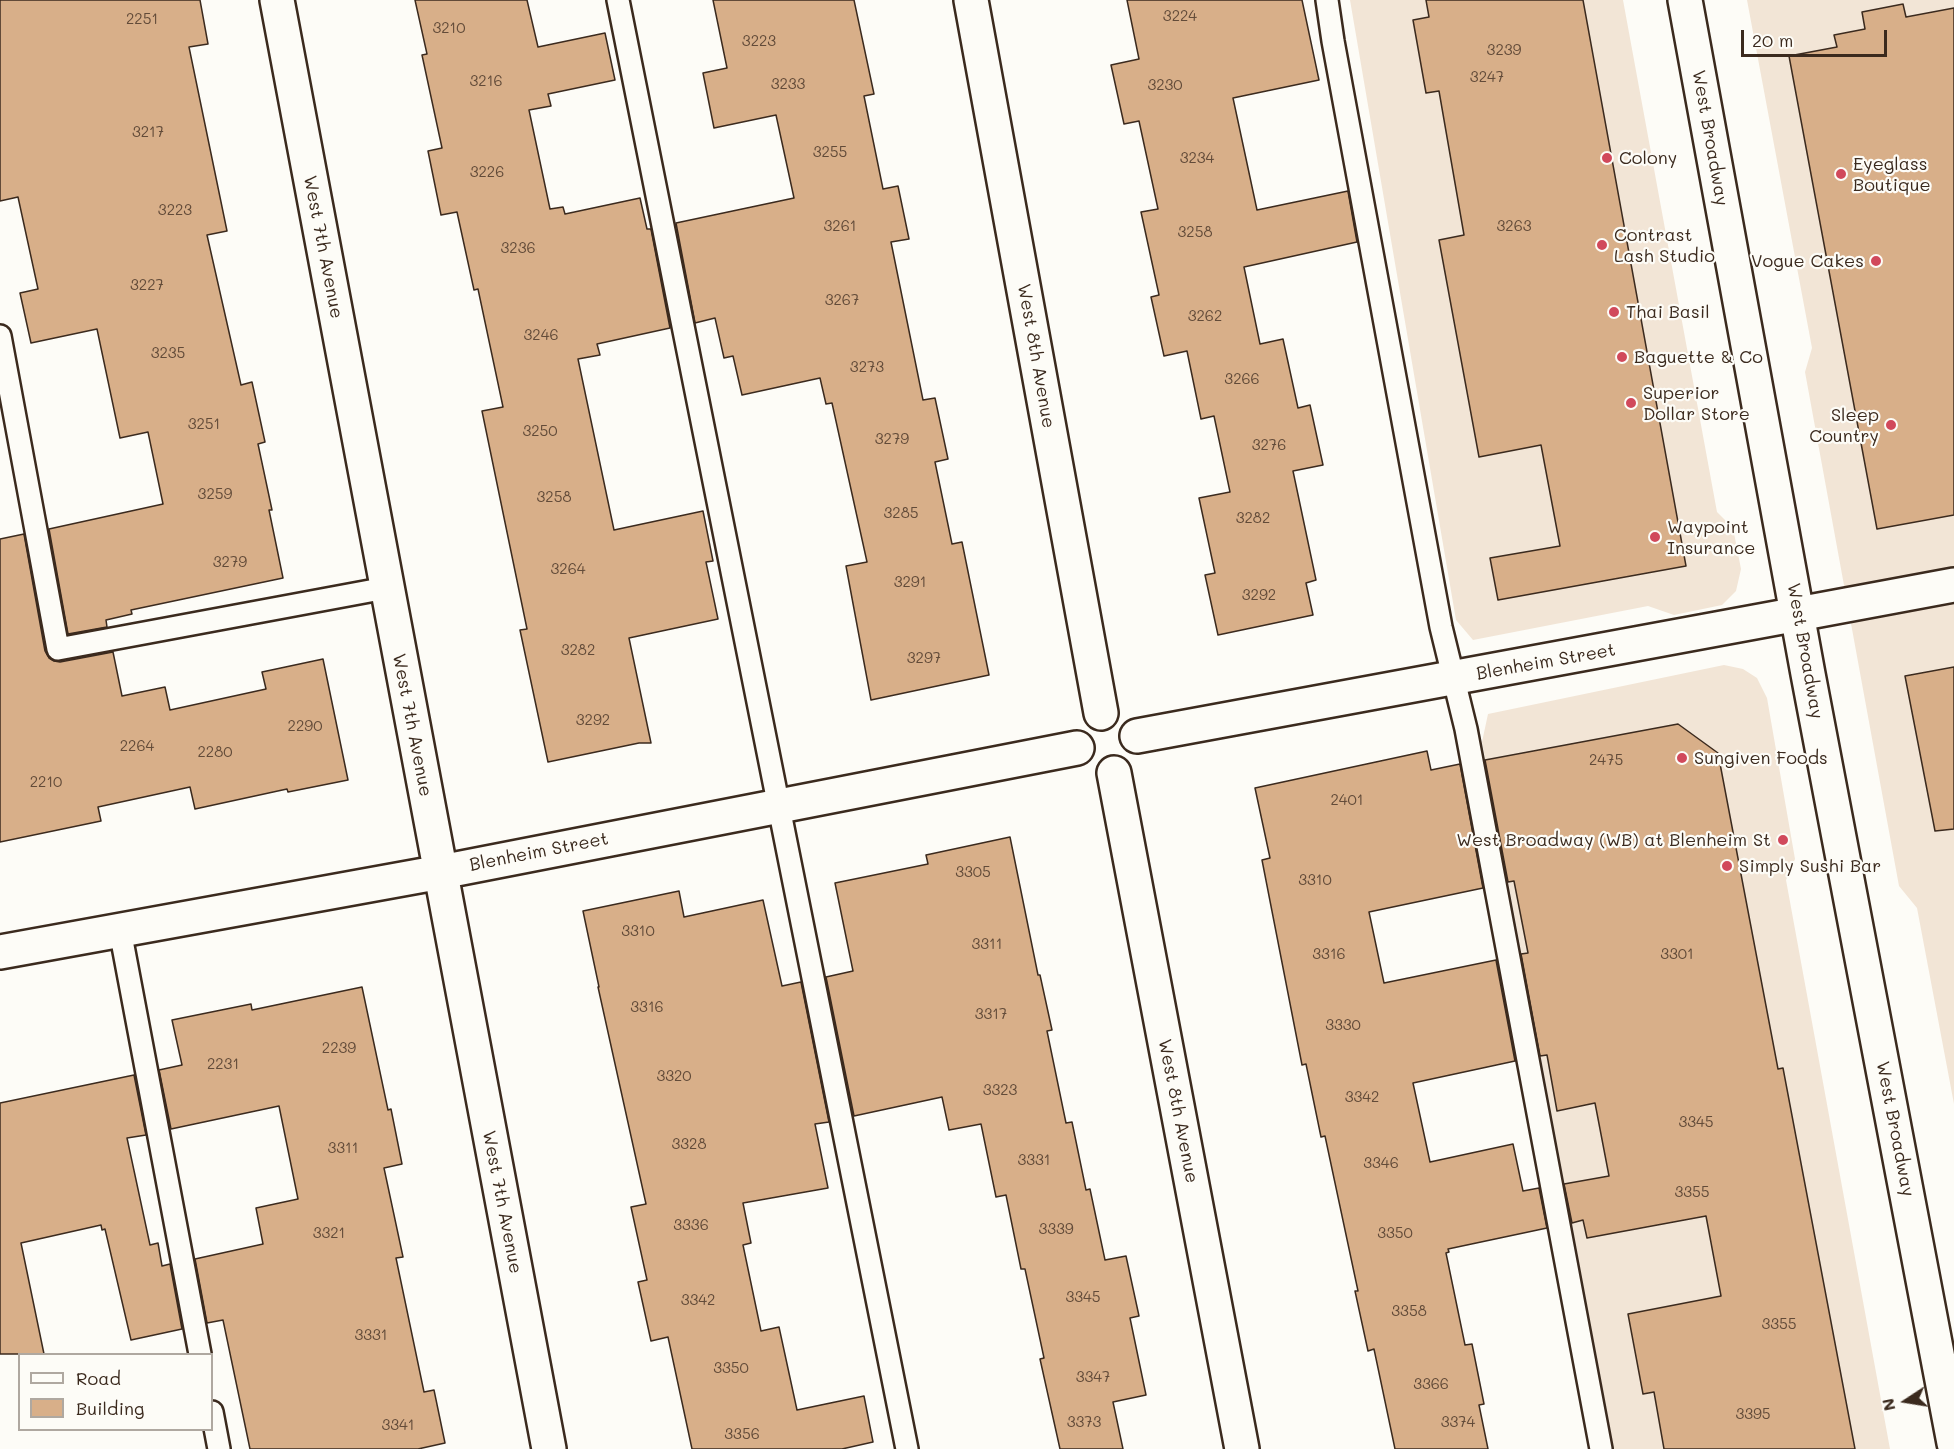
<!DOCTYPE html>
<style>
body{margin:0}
#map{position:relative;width:1954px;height:1449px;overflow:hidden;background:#fdfcf7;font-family:Mali,sans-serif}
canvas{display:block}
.legend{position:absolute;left:18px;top:1353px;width:195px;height:78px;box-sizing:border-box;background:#fdfcf7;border:2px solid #afa8a0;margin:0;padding:8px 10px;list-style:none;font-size:18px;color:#3b2a1e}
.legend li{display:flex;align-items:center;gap:12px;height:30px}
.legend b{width:30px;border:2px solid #afa8a0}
.north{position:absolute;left:1876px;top:1371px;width:60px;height:60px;-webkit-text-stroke:4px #fdfcf7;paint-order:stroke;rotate:258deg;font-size:16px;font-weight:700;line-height:24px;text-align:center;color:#3b2a1e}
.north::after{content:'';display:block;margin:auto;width:21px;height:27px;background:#3b2a1e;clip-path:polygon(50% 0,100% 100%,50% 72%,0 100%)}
.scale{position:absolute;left:1741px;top:30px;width:146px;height:27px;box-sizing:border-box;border:3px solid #3b2a1e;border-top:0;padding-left:8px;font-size:18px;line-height:21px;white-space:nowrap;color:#3b2a1e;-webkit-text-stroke:4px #fdfcf7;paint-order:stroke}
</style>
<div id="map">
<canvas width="1954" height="1449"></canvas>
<ul class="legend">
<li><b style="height:8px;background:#fdfcf7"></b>Road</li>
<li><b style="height:16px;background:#d8af89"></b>Building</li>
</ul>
<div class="north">N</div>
<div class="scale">20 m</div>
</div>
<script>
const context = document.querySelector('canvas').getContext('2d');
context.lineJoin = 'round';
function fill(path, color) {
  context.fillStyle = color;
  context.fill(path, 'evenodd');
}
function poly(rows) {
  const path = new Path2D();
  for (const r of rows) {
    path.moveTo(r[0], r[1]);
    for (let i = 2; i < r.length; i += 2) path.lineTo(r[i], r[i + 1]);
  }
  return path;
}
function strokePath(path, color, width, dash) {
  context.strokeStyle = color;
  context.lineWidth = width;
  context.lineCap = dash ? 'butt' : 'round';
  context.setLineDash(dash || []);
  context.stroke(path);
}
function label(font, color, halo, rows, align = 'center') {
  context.font = font + ' Mali,sans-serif';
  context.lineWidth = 4.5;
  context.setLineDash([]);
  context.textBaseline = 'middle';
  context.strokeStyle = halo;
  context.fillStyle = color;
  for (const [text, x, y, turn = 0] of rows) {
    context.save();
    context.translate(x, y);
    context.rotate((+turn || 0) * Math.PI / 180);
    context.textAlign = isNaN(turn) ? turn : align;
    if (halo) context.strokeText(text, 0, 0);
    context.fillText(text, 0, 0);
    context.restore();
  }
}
const built = poly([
 [1350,0,1623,0,1717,512,1733,528,1741,569,1736,591,1722,605,1674,615,1648,606,1473,640,1456,620],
 [1747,0,1954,0,1954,1104,1917,908,1899,886,1805,372,1812,348],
 [1724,665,1743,669,1757,678,1767,698,1795,859,1786,880,1890,1449,1614,1449,1482,742,1488,714]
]);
const building = poly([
 [0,0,200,0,208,44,189,47,227,231,207,235,241,385,252,382,265,442,258,444,272,510,269,510,283,578,131,610,132,614,106,620,107,627,68,634,49,529,163,504,148,432,120,438,97,329,31,343,20,293,38,289,18,197,0,201,0,0],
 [415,0,527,0,538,47,605,33,615,80,548,94,551,106,529,110,550,209,563,207,565,214,640,198,647,229,651,229,670,328,597,344,600,355,578,359,614,530,703,511,713,561,706,562,718,619,629,638,651,743,639,743,548,762,520,630,527,629,482,411,503,407,478,289,474,290,457,212,441,215,428,151,442,148,422,55,427,54,415,0],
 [713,0,854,0,874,94,864,96,883,189,898,186,909,239,891,242,923,400,935,398,948,459,935,462,952,544,962,542,989,675,871,700,846,566,867,562,832,403,826,404,820,378,742,395,733,356,724,358,715,318,695,323,676,223,794,198,776,115,714,128,703,73,727,68,713,0],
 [1127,0,1302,0,1319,80,1233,98,1257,210,1348,191,1357,242,1244,267,1260,344,1283,339,1298,408,1310,405,1323,465,1293,471,1316,580,1306,583,1313,615,1218,635,1205,575,1215,573,1199,498,1230,492,1214,416,1201,419,1187,351,1164,356,1151,297,1159,295,1141,212,1158,209,1139,121,1124,124,1111,65,1139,59,1127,0],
 [1426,0,1583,0,1686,566,1498,600,1490,558,1560,546,1541,445,1479,457,1439,240,1464,235,1439,91,1426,93,1413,20,1429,17,1426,0],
 [1903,4,1906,17,1954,8,1954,515,1877,529,1789,56,1837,47,1834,35,1865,29,1862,12,1903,4],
 [24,534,45,651,49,658,54,661,60,662,113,652,122,696,165,687,170,710,266,689,262,672,323,659,348,780,288,792,287,789,195,809,190,787,98,807,101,821,0,842,0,539,24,534],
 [1954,667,1954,829,1935,831,1905,676,1954,667],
 [1678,724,1718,753,1778,1069,1783,1068,1855,1449,1664,1449,1654,1392,1643,1394,1628,1314,1721,1296,1706,1216,1587,1238,1583,1220,1572,1223,1564,1184,1609,1176,1595,1103,1557,1111,1547,1055,1540,1056,1521,954,1528,953,1514,881,1508,882,1485,760,1678,724],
 [1427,751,1431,770,1460,764,1483,888,1369,912,1384,983,1496,960,1515,1061,1413,1083,1430,1162,1513,1144,1523,1191,1539,1188,1547,1228,1448,1249,1449,1252,1446,1253,1465,1345,1472,1344,1484,1404,1479,1405,1488,1449,1395,1449,1374,1349,1368,1351,1355,1291,1358,1291,1325,1136,1321,1137,1306,1064,1302,1065,1262,860,1270,858,1255,788,1427,751],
 [1010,837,1038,975,1040,975,1052,1030,1047,1031,1066,1123,1072,1122,1086,1190,1090,1189,1105,1260,1126,1256,1139,1316,1130,1318,1146,1395,1113,1402,1123,1449,1060,1449,1040,1359,1044,1358,1025,1269,1021,1269,1006,1195,996,1197,981,1124,949,1130,942,1097,854,1116,826,977,853,971,835,883,928,864,926,855,1010,837],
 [679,891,684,917,763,900,782,986,801,982,829,1122,815,1124,828,1188,743,1203,751,1243,743,1245,761,1331,779,1327,797,1410,864,1396,873,1442,842,1449,692,1449,668,1337,651,1341,638,1282,647,1280,631,1207,646,1204,598,987,599,987,583,911,679,891],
 [362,987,388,1110,391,1109,402,1164,384,1168,403,1257,396,1258,424,1392,434,1390,445,1443,418,1449,250,1449,223,1320,207,1323,195,1259,263,1244,256,1208,298,1199,279,1106,171,1129,159,1070,182,1065,172,1020,251,1004,252,1010,362,987],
 [134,1075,146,1135,127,1138,150,1245,158,1243,162,1266,170,1264,182,1329,131,1340,105,1229,102,1230,101,1225,21,1243,44,1354,0,1354,0,1103,134,1075]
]);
const service = poly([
 [618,0,907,1449],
 [1327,0,1333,41,1441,627,1466,729,1601,1449],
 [0,336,58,649,386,588],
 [120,930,200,1354],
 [212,1412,219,1449]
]);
const minor = poly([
 [277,0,549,1449],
 [971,0,1101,713],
 [1137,736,1798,614],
 [1114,773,1242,1449],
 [0,952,441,872,1077,748]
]);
const tertiary = poly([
 [1798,614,1954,585]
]);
const secondary = poly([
 [1685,0,1808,674,1954,1443]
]);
const markers = [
 [1607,158,6,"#d1495b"],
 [1841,174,6,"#d1495b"],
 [1602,245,6,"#d1495b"],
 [1876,261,6,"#d1495b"],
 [1614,312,6,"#d1495b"],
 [1622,357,6,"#d1495b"],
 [1631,403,6,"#d1495b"],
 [1891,425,6,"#d1495b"],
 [1655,537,6,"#d1495b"],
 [1682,758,6,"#d1495b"],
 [1783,840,6,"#d1495b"],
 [1727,866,6,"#d1495b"]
];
const numberNames = [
 ["3224",1180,16],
 ["2251",142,19],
 ["3210",449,28],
 ["3223",759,41],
 ["3239",1504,50],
 ["3247",1487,77],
 ["3216",486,81],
 ["3233",788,84],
 ["3230",1165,85],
 ["3217",148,132],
 ["3255",830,152],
 ["3234",1197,158],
 ["3226",487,172],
 ["3223",175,210],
 ["3261",840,226],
 ["3263",1514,226],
 ["3258",1195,232],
 ["3236",518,248],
 ["3227",147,285],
 ["3267",842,300],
 ["3262",1205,316],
 ["3246",541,335],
 ["3235",168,353],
 ["3273",867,367],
 ["3266",1242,379],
 ["3251",204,424],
 ["3250",540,431],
 ["3279",892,439],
 ["3276",1269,445],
 ["3259",215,494],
 ["3258",554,497],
 ["3285",901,513],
 ["3282",1253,518],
 ["3279",230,562],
 ["3264",568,569],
 ["3291",910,582],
 ["3292",1259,595],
 ["3282",578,650],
 ["3297",924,658],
 ["3292",593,720],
 ["2290",305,726],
 ["2264",137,746],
 ["2280",215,752],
 ["2475",1606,760],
 ["2210",46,782],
 ["2401",1347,800],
 ["3305",973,872],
 ["3310",1315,880],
 ["3310",638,931],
 ["3311",987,944],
 ["3316",1329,954],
 ["3301",1677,954],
 ["3316",647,1007],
 ["3317",991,1014],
 ["3330",1343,1025],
 ["2239",339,1048],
 ["2231",223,1064],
 ["3320",674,1076],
 ["3323",1000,1090],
 ["3342",1362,1097],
 ["3345",1696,1122],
 ["3328",689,1144],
 ["3311",343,1148],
 ["3331",1034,1160],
 ["3346",1381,1163],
 ["3355",1692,1192],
 ["3336",691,1225],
 ["3339",1056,1229],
 ["3321",329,1233],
 ["3350",1395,1233],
 ["3345",1083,1297],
 ["3342",698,1300],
 ["3358",1409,1311],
 ["3355",1779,1324],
 ["3331",371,1335],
 ["3350",731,1368],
 ["3347",1093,1377],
 ["3366",1431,1384],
 ["3395",1753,1414],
 ["3373",1084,1422],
 ["3374",1458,1422],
 ["3341",398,1425],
 ["3356",742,1434]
];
const streetNames = [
 ["West Broadway",1710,138,80],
 ["West 7th Avenue",323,247,79],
 ["West 8th Avenue",1036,356,80],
 ["West Broadway",1805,651,80],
 ["Blenheim Street",1546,662,-10],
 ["West 7th Avenue",412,725,79],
 ["Blenheim Street",539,852,-11],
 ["West 8th Avenue",1178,1111,79],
 ["West Broadway",1895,1129,79],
 ["West 7th Avenue",502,1202,79]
];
const poiNames = [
 ["Colony",1619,158],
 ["Eyeglass",1853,164],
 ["Boutique",1853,185],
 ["Contrast",1614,235],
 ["Lash Studio",1614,256],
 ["Vogue Cakes",1864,261,"right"],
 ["Thai Basil",1626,312],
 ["Baguette & Co",1634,357],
 ["Superior",1643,393],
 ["Dollar Store",1643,414],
 ["Sleep",1879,415,"right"],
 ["Country",1879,436,"right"],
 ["Waypoint",1667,527],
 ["Insurance",1667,548],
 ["Sungiven Foods",1694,758],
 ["West Broadway (WB) at Blenheim St",1771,840,"right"],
 ["Simply Sushi Bar",1739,866]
];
fill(built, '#f2e5d6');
fill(building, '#d8af89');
strokePath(building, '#3b2a1e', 1.5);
strokePath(service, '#3b2a1e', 26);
strokePath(minor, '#3b2a1e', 38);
strokePath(tertiary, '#3b2a1e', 38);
strokePath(secondary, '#3b2a1e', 38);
strokePath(service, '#fdfcf7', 21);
strokePath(minor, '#fdfcf7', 33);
strokePath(tertiary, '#fdfcf7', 33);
strokePath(secondary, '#fdfcf7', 33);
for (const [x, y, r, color] of markers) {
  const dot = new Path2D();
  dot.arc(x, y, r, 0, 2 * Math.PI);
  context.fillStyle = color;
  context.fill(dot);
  strokePath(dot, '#fdfcf7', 2);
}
label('15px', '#624b39', null, numberNames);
label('18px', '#3b2a1e', '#fdfcf7', streetNames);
label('18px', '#3b2a1e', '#fdfcf7', poiNames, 'left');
</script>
